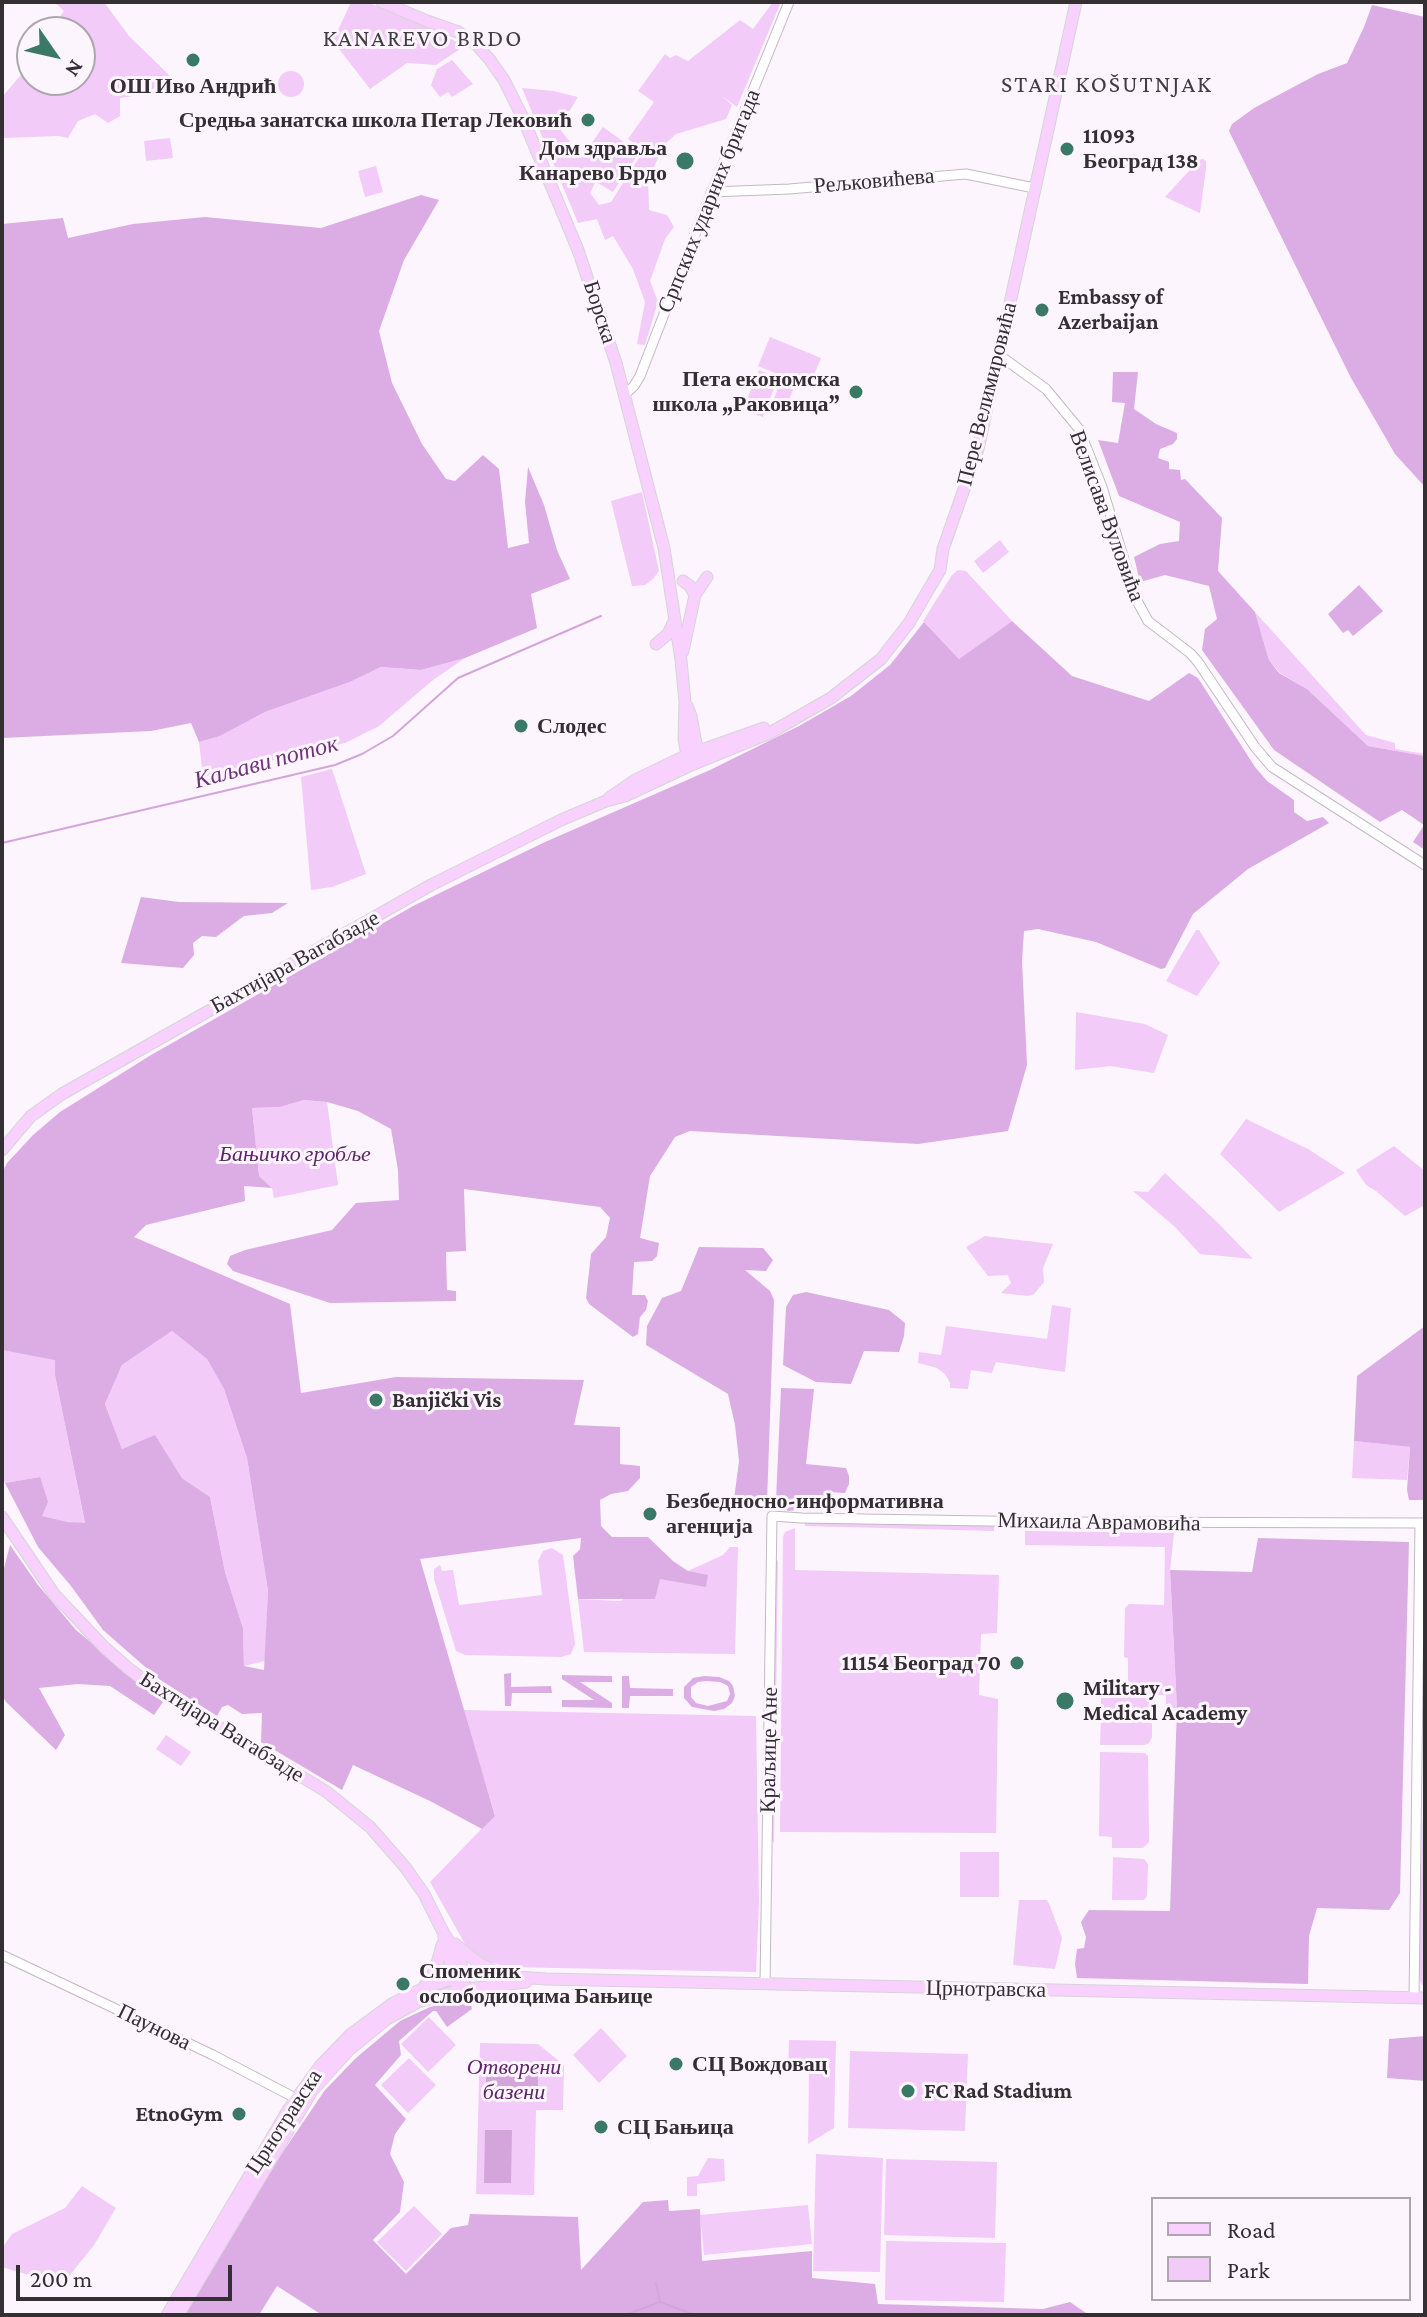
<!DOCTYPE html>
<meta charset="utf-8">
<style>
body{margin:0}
#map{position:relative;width:1427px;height:2317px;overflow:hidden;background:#fdf5fe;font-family:"Crimson Pro",serif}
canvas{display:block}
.frame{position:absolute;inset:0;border:4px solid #332f33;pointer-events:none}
.legend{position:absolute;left:1151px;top:2197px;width:260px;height:104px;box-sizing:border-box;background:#fdf5fe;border:2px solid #aca6ad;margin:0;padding:10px 14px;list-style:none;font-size:24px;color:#332f33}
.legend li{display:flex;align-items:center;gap:16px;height:40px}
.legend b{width:40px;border:2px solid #aca6ad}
.north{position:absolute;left:16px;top:16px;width:80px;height:80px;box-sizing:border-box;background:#fdf5fe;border:2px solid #aca6ad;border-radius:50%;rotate:124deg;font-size:22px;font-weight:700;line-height:32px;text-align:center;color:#332f33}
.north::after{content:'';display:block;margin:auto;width:28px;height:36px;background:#3a7966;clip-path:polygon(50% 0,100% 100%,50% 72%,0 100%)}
.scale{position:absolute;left:16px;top:2265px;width:216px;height:36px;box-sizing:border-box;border:4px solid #332f33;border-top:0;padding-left:10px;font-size:24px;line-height:28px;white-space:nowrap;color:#332f33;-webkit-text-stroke:6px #fdf5fe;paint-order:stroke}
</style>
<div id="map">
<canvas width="1427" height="2317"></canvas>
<div class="frame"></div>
<ul class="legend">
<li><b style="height:10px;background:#f8d1fe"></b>Road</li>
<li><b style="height:22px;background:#f2cbf8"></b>Park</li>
</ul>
<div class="north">N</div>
<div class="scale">200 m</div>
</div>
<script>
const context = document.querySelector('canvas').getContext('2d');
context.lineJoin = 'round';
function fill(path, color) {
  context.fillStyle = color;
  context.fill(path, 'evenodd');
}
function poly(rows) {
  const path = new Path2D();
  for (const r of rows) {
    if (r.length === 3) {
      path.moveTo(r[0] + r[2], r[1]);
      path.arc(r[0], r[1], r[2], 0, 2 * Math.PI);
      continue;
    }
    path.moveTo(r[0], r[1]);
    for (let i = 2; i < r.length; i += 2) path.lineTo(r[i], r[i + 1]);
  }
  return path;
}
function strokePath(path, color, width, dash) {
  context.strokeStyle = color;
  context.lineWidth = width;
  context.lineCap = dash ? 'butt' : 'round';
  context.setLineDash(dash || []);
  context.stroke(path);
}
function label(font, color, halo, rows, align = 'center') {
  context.font = font + ' "Crimson Pro",serif';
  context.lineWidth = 6;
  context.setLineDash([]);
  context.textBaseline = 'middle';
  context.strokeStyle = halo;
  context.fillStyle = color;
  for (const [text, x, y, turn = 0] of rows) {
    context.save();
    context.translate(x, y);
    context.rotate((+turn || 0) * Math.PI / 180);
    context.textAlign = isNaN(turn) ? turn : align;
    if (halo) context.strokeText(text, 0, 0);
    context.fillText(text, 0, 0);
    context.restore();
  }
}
const green = poly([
 [54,2,104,2,129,36,170,76,146,94,120,98,120,116,108,123,95,114,78,121,68,138,58,136,2,138,2,97,20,76,30,55,32,80,80,80,80,32,62,32,55,24,64,11],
 [351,2,367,2,410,19,453,40,463,47,436,65,407,63,370,89,333,41],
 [773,2,781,2,737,107,722,96,732,105,726,119,676,134,664,145,648,180,649,210,667,215,674,227,665,239,650,281,658,302,645,345,637,344,645,302,633,269,613,236,605,240,597,219,578,223,522,88,553,91,578,97,559,128,582,157,603,127,639,153,613,192,596,182,595,183,590,193,599,205,611,202,644,150,628,139,654,102,638,91,665,54,670,58,676,55,688,61,740,20,753,29],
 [452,60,473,84,452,97,448,92,440,97,431,85,437,69],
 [291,84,13],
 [170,138,173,158,146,161,144,141],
 [1203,159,1206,161,1206,168,1200,213,1165,197,1199,160],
 [376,166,383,192,365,197,358,171],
 [770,337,821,358,809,387,758,366],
 [759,370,778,378,763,417,743,409],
 [781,380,795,385,784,412,771,407],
 [642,492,659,571,653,579,645,585,632,586,611,501],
 [1000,540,1009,552,983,573,974,561],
 [958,570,966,571,1012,621,959,659,923,621,952,575],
 [1255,612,1366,735,1395,743,1395,749,1425,754,1425,756,1368,746,1307,689,1280,673,1269,660],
 [465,658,433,680,379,726,345,743,203,777,199,742,220,736,265,712,350,682,381,667,421,670],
 [332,769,366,874,332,887,311,890,301,777],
 [1196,930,1199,930,1220,963,1197,996,1166,981],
 [1076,1012,1145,1024,1168,1035,1154,1073,1110,1066,1075,1070],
 [304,1100,327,1102,338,1185,274,1198,272,1188,259,1176,252,1108,280,1107],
 [1246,1119,1308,1149,1345,1173,1279,1212,1220,1154],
 [1394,1146,1425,1171,1425,1205,1405,1216,1376,1191,1366,1185,1356,1170],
 [1165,1173,1217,1222,1253,1259,1200,1254,1175,1227,1133,1191,1148,1192],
 [985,1236,1053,1244,1043,1268,1044,1282,1034,1294,1028,1296,1001,1293,1011,1283,1008,1275,988,1276,966,1247],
 [1052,1305,1071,1308,1065,1372,996,1362,992,1373,971,1370,968,1389,950,1388,950,1383,945,1374,937,1368,918,1363,919,1352,941,1355,946,1326,1047,1339],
 [172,1331,207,1359,224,1389,247,1458,268,1591,265,1661,244,1666,243,1628,225,1572,210,1497,182,1478,155,1436,122,1449,105,1404,122,1365],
 [2,1350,55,1359,55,1375,85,1524,68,1522,41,1516,40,1477,5,1483,2,1476],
 [1354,1441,1410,1447,1407,1480,1352,1478],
 [805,1523,994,1525,994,1531,805,1526],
 [795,1528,795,1570,999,1575,997,1633,981,1634,979,1695,998,1699,996,1833,780,1832,783,1537,785,1532],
 [1025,1531,1174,1533,1170,1571,1177,1708,1166,1708,1166,1695,1154,1695,1153,1711,1150,1713,1101,1714,1101,1688,1128,1688,1128,1658,1124,1657,1125,1608,1129,1604,1164,1605,1165,1547,1025,1545],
 [730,1547,738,1547,735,1654,584,1652,578,1599,620,1601,660,1579,688,1571,723,1555],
 [552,1548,563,1555,575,1644,571,1654,561,1657,465,1655,456,1651,434,1579,434,1569,440,1565,442,1571,453,1570,459,1605,542,1595,538,1561,543,1551],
 [775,1559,778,1561,774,1843,771,1839],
 [463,1710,756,1716,759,1903,756,1972,507,1967,483,1960,469,1951,430,1882,495,1815],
 [1101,1720,1150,1721,1152,1724,1152,1737,1149,1743,1145,1745,1100,1745],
 [166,1735,191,1752,181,1766,156,1749],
 [1100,1752,1145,1753,1148,1756,1149,1842,1143,1848,1112,1848,1112,1837,1099,1836],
 [1424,1778,1425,1779,1425,1985,1422,1985,1418,1976],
 [960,1852,999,1852,999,1897,960,1897],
 [1113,1857,1144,1859,1148,1864,1147,1896,1144,1900,1112,1900],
 [1019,1900,1047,1900,1050,1906,1062,1938,1055,1969,1013,1965],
 [429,2017,456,2045,428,2072,401,2044],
 [601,2028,627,2056,599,2083,573,2055],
 [789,2040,836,2041,834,2128,808,2144,809,2071,788,2070],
 [480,2043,538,2044,564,2065,563,2110,536,2110,534,2195,476,2194],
 [850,2051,968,2054,965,2131,848,2128],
 [409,2058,436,2085,408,2113,381,2085],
 [816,2154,883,2158,880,2272,813,2271],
 [708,2158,724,2159,725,2181,697,2184,697,2196,687,2196,687,2177,698,2176],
 [886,2159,997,2162,995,2238,884,2235],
 [82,2186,116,2208,94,2245,62,2285,2,2267,2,2248,12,2234,65,2208],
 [808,2205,812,2244,704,2255,700,2215],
 [414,2206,442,2234,406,2271,377,2242],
 [886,2241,1006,2243,1004,2302,885,2300]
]);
const forest = poly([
 [1372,5,1425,17,1425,487,1395,454,1351,378,1229,131,1232,124,1254,108,1318,74,1347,63,1364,27],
 [421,195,439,200,404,260,379,331,392,383,422,444,446,479,455,481,483,455,499,469,508,548,529,543,525,502,528,467,544,505,557,550,570,579,531,594,537,628,465,658,421,670,381,667,350,682,265,712,220,736,199,742,191,723,151,731,2,738,2,224,63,218,68,238,133,224,205,217,321,228],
 [1113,372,1138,372,1134,409,1156,424,1177,433,1177,439,1173,444,1160,449,1158,458,1169,462,1169,469,1180,470,1181,480,1185,479,1222,518,1218,571,1255,612,1269,660,1279,673,1307,689,1368,746,1425,756,1425,850,1413,842,1424,825,1402,810,1380,822,1274,750,1202,650,1205,629,1217,619,1209,586,1165,575,1140,582,1134,557,1160,544,1179,541,1180,522,1119,496,1098,440,1118,443,1125,403,1112,402],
 [1359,585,1383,611,1353,636,1348,630,1343,633,1328,614],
 [1012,621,1072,676,1149,701,1189,673,1198,678,1255,767,1267,781,1294,800,1294,812,1307,821,1323,817,1329,823,1248,869,1193,914,1165,968,1161,969,1096,942,1038,929,1024,931,1022,961,1027,1065,1008,1131,918,1144,690,1131,675,1137,650,1176,640,1238,659,1243,657,1256,652,1261,634,1262,632,1295,645,1295,648,1301,646,1310,640,1317,638,1334,633,1337,589,1304,586,1298,591,1254,606,1237,610,1218,600,1207,464,1189,466,1251,446,1252,447,1290,456,1291,456,1301,330,1303,233,1271,227,1264,230,1256,245,1250,332,1230,356,1203,399,1200,398,1170,391,1129,358,1111,327,1102,304,1100,280,1107,252,1108,259,1176,272,1188,244,1186,245,1201,146,1225,134,1237,290,1304,301,1393,396,1377,584,1380,574,1425,620,1427,620,1464,640,1466,640,1478,628,1491,611,1494,600,1500,601,1526,612,1537,648,1537,673,1561,688,1571,708,1575,706,1587,660,1579,655,1599,578,1599,573,1556,580,1549,581,1538,420,1559,495,1816,482,1829,430,1801,353,1765,342,1790,261,1742,262,1713,242,1714,228,1705,222,1707,217,1716,159,1679,103,1630,71,1586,38,1547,5,1483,40,1477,48,1502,42,1516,68,1522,85,1523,55,1375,55,1360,2,1350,2,1173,7,1163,33,1135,60,1112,151,1055,415,905,545,842,710,770,799,726,851,696,890,665,924,622,959,659],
 [172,1331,207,1359,224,1389,247,1458,268,1591,264,1670,244,1666,243,1628,225,1572,210,1497,182,1478,155,1435,122,1449,105,1404,122,1365],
 [141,897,179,902,288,903,272,913,244,916,216,937,202,936,193,943,194,955,183,968,121,963],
 [699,1247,763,1248,773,1260,766,1271,745,1270,770,1291,774,1300,767,1503,734,1499,739,1461,735,1425,728,1394,646,1345,647,1326,662,1298,681,1291],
 [806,1292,889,1310,905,1323,904,1336,899,1352,864,1351,851,1384,816,1382,783,1365,786,1307,793,1295],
 [1425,1326,1425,1500,1409,1500,1407,1490,1410,1447,1354,1441,1357,1376],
 [781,1388,814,1389,806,1464,846,1468,849,1476,849,1484,845,1493,828,1492,824,1507,788,1511,776,1500],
 [1258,1538,1409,1542,1400,1893,1389,1910,1317,1908,1309,1936,1308,1984,1077,1978,1075,1964,1077,1949,1084,1948,1086,1937,1081,1922,1089,1910,1170,1911,1177,1708,1170,1570,1252,1572],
 [10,1545,38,1585,76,1630,163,1702,154,1715,110,1686,78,1684,39,1688,65,1735,56,1750,6,1702,2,1695,2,1576],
 [511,1673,511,1687,551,1686,552,1693,512,1693,511,1706,505,1706,504,1674],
 [562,1675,612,1676,612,1682,580,1682,612,1703,612,1708,562,1707,562,1700,594,1700,562,1679],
 [622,1676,629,1676,630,1688,673,1689,673,1696,630,1696,629,1708,622,1708],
 [704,1676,719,1677,729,1681,733,1686,735,1696,732,1703,724,1709,714,1711,692,1707,684,1698,684,1687,693,1678],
 [706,1681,720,1682,728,1686,730,1694,727,1701,708,1706,696,1703,691,1697,691,1687,698,1682],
 [469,1996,472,2009,447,2027,436,2011,433,2011,399,2041,401,2055,375,2085,406,2119,395,2134,390,2154,404,2182,400,2212,373,2240,406,2274,451,2228,468,2225,470,2214,578,2217,581,2270,643,2202,668,2200,669,2211,700,2209,702,2261,812,2251,812,2278,875,2284,878,2304,1043,2309,1070,2302,1089,2315,322,2315,277,2286,259,2315,184,2315,274,2165,325,2090,356,2058,400,2021,430,2007],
 [1425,2036,1425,2081,1387,2078,1389,2039]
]);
const water = poly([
 [486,2066,538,2067,538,2092,486,2091],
 [485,2130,512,2130,511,2183,484,2183]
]);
const stream = poly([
 [2,843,335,765,362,754,393,736,458,678,601,616],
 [656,2283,660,2301],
 [625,2315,660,2302,695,2315]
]);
const minor = poly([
 [711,192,789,189,966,174,1034,188],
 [999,355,1046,389,1079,429,1102,487,1136,599,1148,621,1190,653,1198,662,1255,747,1272,767,1425,865],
 [624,395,634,386,640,376,706,206,789,2],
 [2,1955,213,2055,301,2101],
 [765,1984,772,1516,802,1518,1049,1522,1425,1523],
 [1414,1998,1420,1523]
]);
const major = poly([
 [382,2,427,21,458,32,476,44,490,60,504,80,522,116,578,250,616,363,664,548,681,660,685,702,684,739,689,766],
 [683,581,690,586,695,595],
 [656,644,668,634,674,621],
 [683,651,695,595,707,577],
 [687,706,691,716,699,760],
 [609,798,635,780,685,756,764,728],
 [2,1150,31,1116,62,1094,431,885,561,820,606,801,625,796,689,766,770,733,831,698,881,659,909,623,940,570,943,549,978,449,1076,2],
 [2,1517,54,1594,104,1647,128,1668,157,1690,327,1792,370,1827,405,1867,424,1894,443,1932,460,1959,464,1976,463,1989],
 [444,1937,455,1982],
 [455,1944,476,1961,497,1973],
 [424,1987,435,1971,442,1945],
 [167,2315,288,2110,320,2066,350,2035,393,2003,424,1988,454,1978,475,1974,546,1979,1425,1998],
 [178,2315,312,2091,349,2050,387,2019,418,2002,460,1990,526,1982]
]);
const markers = [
 [193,60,8,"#3a7966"],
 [588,120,8,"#3a7966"],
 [1067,149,8,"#3a7966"],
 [685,161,10,"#3a7966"],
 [1042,310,8,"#3a7966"],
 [856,392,8,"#3a7966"],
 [521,726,8,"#3a7966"],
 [376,1400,8,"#3a7966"],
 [650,1514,8,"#3a7966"],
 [1017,1663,8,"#3a7966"],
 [1065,1701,10,"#3a7966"],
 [403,1984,8,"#3a7966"],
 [676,2064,8,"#3a7966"],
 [908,2091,8,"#3a7966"],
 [239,2114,8,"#3a7966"],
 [601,2127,8,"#3a7966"]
];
const poiNames = [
 ["ОШ Иво Андрић",193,86,"center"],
 ["Средња занатска школа Петар Лековић",572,120,"right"],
 ["11093",1083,136],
 ["Београд 138",1083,161],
 ["Дом здравља",667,148,"right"],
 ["Канарево Брдо",667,173,"right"],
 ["Embassy of",1058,297],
 ["Azerbaijan",1058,322],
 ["Пета економска",840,379,"right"],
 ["школа „Раковица”",840,404,"right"],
 ["Слодес",537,726],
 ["Banjički Vis",392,1400],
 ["Безбедносно-информативна",666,1501],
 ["агенција",666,1526],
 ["11154 Београд 70",1001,1663,"right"],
 ["Military -",1083,1688],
 ["Medical Academy",1083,1713],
 ["Споменик",419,1971],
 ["ослободиоцима Бањице",419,1996],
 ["СЦ Вождовац",692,2064],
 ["FC Rad Stadium",924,2091],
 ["EtnoGym",223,2114,"right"],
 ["СЦ Бањица",617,2127]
];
const streetNames = [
 ["Рељковићева",874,181,-5],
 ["Српских ударних бригада",709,201,-68],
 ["Борска",600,312,72],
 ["Пере Велимировића",987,394,-76],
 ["Велисава Вуловића",1107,516,70],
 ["Бахтијара Вагабзаде",295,962,-29],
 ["Михаила Аврамовића",1099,1522,1],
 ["Бахтијара Вагабзаде",222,1727,32],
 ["Краљице Ане",769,1750,-89],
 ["Црнотравска",986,1989,1],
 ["Паунова",154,2027,26],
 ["Црнотравска",284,2122,-57]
];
const parkNames = [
 ["Бањичко гробље",295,1154],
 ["Отворени",514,2067],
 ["базени",514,2092]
];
const neighbourhoodNames = [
 ["KANAREVO BRDO",423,39],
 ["STARI KOŠUTNJAK",1107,85]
];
const waterNames = [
 ["Каљави поток",266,762,-15]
];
fill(green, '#f2cbf8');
fill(forest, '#dcade4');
fill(water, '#d4a5db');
strokePath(stream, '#d4a5db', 2);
strokePath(minor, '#c2b9c3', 11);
strokePath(major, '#d6d5d6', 13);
strokePath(minor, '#fff', 9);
strokePath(major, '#f8d1fe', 11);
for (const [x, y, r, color] of markers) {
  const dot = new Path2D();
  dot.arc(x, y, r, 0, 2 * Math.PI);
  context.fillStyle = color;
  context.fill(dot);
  strokePath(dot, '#fdf5fe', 3);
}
label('bold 22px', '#332f33', '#fdf5fe', poiNames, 'left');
label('22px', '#332f33', '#fdf5fe', streetNames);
label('italic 22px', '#5d2666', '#fdf5fe', parkNames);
context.letterSpacing = '2px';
label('24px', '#443c45', '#fdf5fe', neighbourhoodNames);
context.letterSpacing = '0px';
label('italic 24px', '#6d3577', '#fdf5fe', waterNames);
</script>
